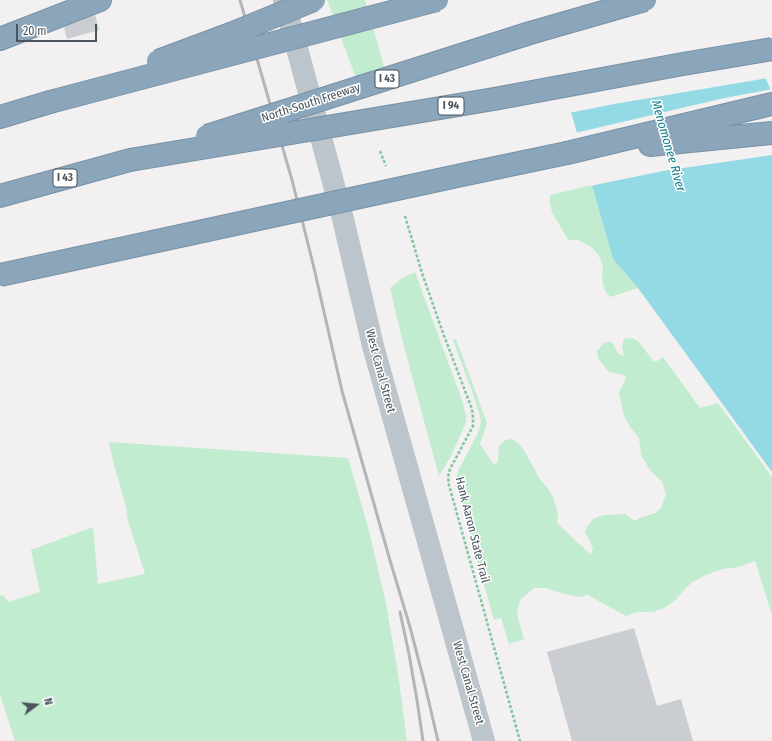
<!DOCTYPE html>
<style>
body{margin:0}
#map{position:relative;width:772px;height:741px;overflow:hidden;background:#f2f0f0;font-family:"Fira Sans Condensed",sans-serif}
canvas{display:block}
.north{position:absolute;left:16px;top:685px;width:40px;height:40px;-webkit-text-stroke:3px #fff;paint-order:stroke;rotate:74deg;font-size:11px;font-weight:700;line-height:16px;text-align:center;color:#49545c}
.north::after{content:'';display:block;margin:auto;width:14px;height:18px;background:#49545c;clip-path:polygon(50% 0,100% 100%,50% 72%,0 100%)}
.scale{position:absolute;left:16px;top:24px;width:81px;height:18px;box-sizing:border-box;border:2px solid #49545c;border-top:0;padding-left:5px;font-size:12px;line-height:14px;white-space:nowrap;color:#49545c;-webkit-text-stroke:3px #fff;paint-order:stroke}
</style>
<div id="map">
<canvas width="772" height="741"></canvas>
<div class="north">N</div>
<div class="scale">20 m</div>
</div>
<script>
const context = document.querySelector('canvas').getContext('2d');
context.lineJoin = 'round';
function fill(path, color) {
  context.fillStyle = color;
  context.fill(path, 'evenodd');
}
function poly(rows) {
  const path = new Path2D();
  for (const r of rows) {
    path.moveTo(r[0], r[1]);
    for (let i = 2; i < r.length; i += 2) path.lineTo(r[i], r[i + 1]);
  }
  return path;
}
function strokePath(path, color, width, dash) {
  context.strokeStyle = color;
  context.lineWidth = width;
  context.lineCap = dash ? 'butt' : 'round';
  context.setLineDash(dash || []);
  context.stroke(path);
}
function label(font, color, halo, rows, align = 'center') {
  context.font = font + ' "Fira Sans Condensed",sans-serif';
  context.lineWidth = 3;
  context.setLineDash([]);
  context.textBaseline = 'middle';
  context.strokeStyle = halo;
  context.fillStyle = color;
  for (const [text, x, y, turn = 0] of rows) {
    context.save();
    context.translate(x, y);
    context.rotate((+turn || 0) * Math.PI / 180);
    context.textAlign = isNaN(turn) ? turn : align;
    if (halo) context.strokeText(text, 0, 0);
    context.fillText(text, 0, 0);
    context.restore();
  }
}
const green = poly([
 [327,0,365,0,385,69,356,78],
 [592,185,613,259,638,288,610,297,606,292,603,285,602,277,603,266,598,254,590,246,578,240,568,240,552,212,550,202,550,195],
 [415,272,462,400,466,416,466,422,464,427,451,456,439,476,403,343,390,288,401,279],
 [631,338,638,341,654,362,657,361,663,357,700,408,718,403,772,477,772,615,755,561,739,567,722,569,706,575,691,583,681,593,676,600,664,608,653,612,636,612,626,616,586,594,582,597,568,595,545,588,534,588,521,599,517,610,518,618,524,639,509,644,501,618,494,620,455,483,458,471,478,433,480,427,481,421,480,416,473,394,453,340,456,339,487,423,480,444,494,465,498,461,499,446,505,440,511,439,518,443,525,452,540,479,549,490,554,500,558,514,557,523,591,555,593,548,585,532,587,527,593,519,603,515,626,514,630,518,635,521,640,518,655,513,661,508,666,494,662,482,650,470,641,455,639,438,631,428,626,420,623,413,619,392,625,380,625,375,612,373,607,370,598,358,597,351,603,344,607,342,612,342,618,353,621,355,624,356,622,345,624,339],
 [109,442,348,458,368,527,386,603,398,673,407,741,15,741,0,695,0,596,3,595,8,602,40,592,31,550,93,527,98,584,145,574,128,521,126,507,113,461]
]);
const water = poly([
 [539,0,733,0,772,93,772,472,638,288,613,259]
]);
const pier = poly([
 [537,0,736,0,768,78,614,104,569,113],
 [772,89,772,155,663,171,590,186,575,133,720,99]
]);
const building = poly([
 [95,15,99,30,67,39,64,27],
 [634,628,657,706,681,699,693,741,572,741,547,652]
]);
const path = poly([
 [380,151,386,166],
 [405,216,422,273,443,333,472,409,473,418,473,426,450,469,448,477,449,485,520,741]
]);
const tertiary = poly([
 [284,0,343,219,373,346,484,741]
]);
const motorway = poly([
 [0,39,100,0],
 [0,117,50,102],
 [650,145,772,133],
 [567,153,772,104],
 [0,196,130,160]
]);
const rail = poly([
 [240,0,292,180,314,268,342,391,389,557,410,627,424,681,438,741],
 [400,612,409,654,417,700,423,741]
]);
const motorwayBridge = poly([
 [158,61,233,33,314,0],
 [50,102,437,0],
 [207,136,530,33,645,0],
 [130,160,494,99,683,64,772,49],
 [0,275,457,176,567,153]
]);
const shields = [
 [387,79,24],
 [451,106,26],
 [65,178,24]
];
const shieldNames = [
 ["I 43",387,79],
 ["I 94",451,106],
 ["I 43",65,178]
];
const streetNames = [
 ["North-South Freeway",311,103,-18],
 ["West Canal Street",380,371,75],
 ["Hank Aaron State Trail",472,530,76],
 ["West Canal Street",468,683,74]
];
const waterNames = [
 ["Menomonee River",668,146,74]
];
fill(green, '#c2eccf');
fill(water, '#93dae5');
fill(pier, '#f2f0f0');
fill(building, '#cacdd2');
strokePath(motorway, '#7791a6', 24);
strokePath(path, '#7dc79c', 2.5, [3, 2]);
strokePath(tertiary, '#bcc5cb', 22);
strokePath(motorway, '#8ba6ba', 22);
strokePath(rail, '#b2b6b9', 3);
strokePath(motorwayBridge, '#7791a6', 24, []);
strokePath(motorwayBridge, '#8ba6ba', 22);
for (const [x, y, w] of shields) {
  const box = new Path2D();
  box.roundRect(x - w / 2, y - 9, w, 18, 3);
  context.fillStyle = '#fff';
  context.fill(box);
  strokePath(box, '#49545c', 1);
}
label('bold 11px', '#49545c', null, shieldNames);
label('12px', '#49545c', '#fff', streetNames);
label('italic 13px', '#178291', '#fff', waterNames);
</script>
